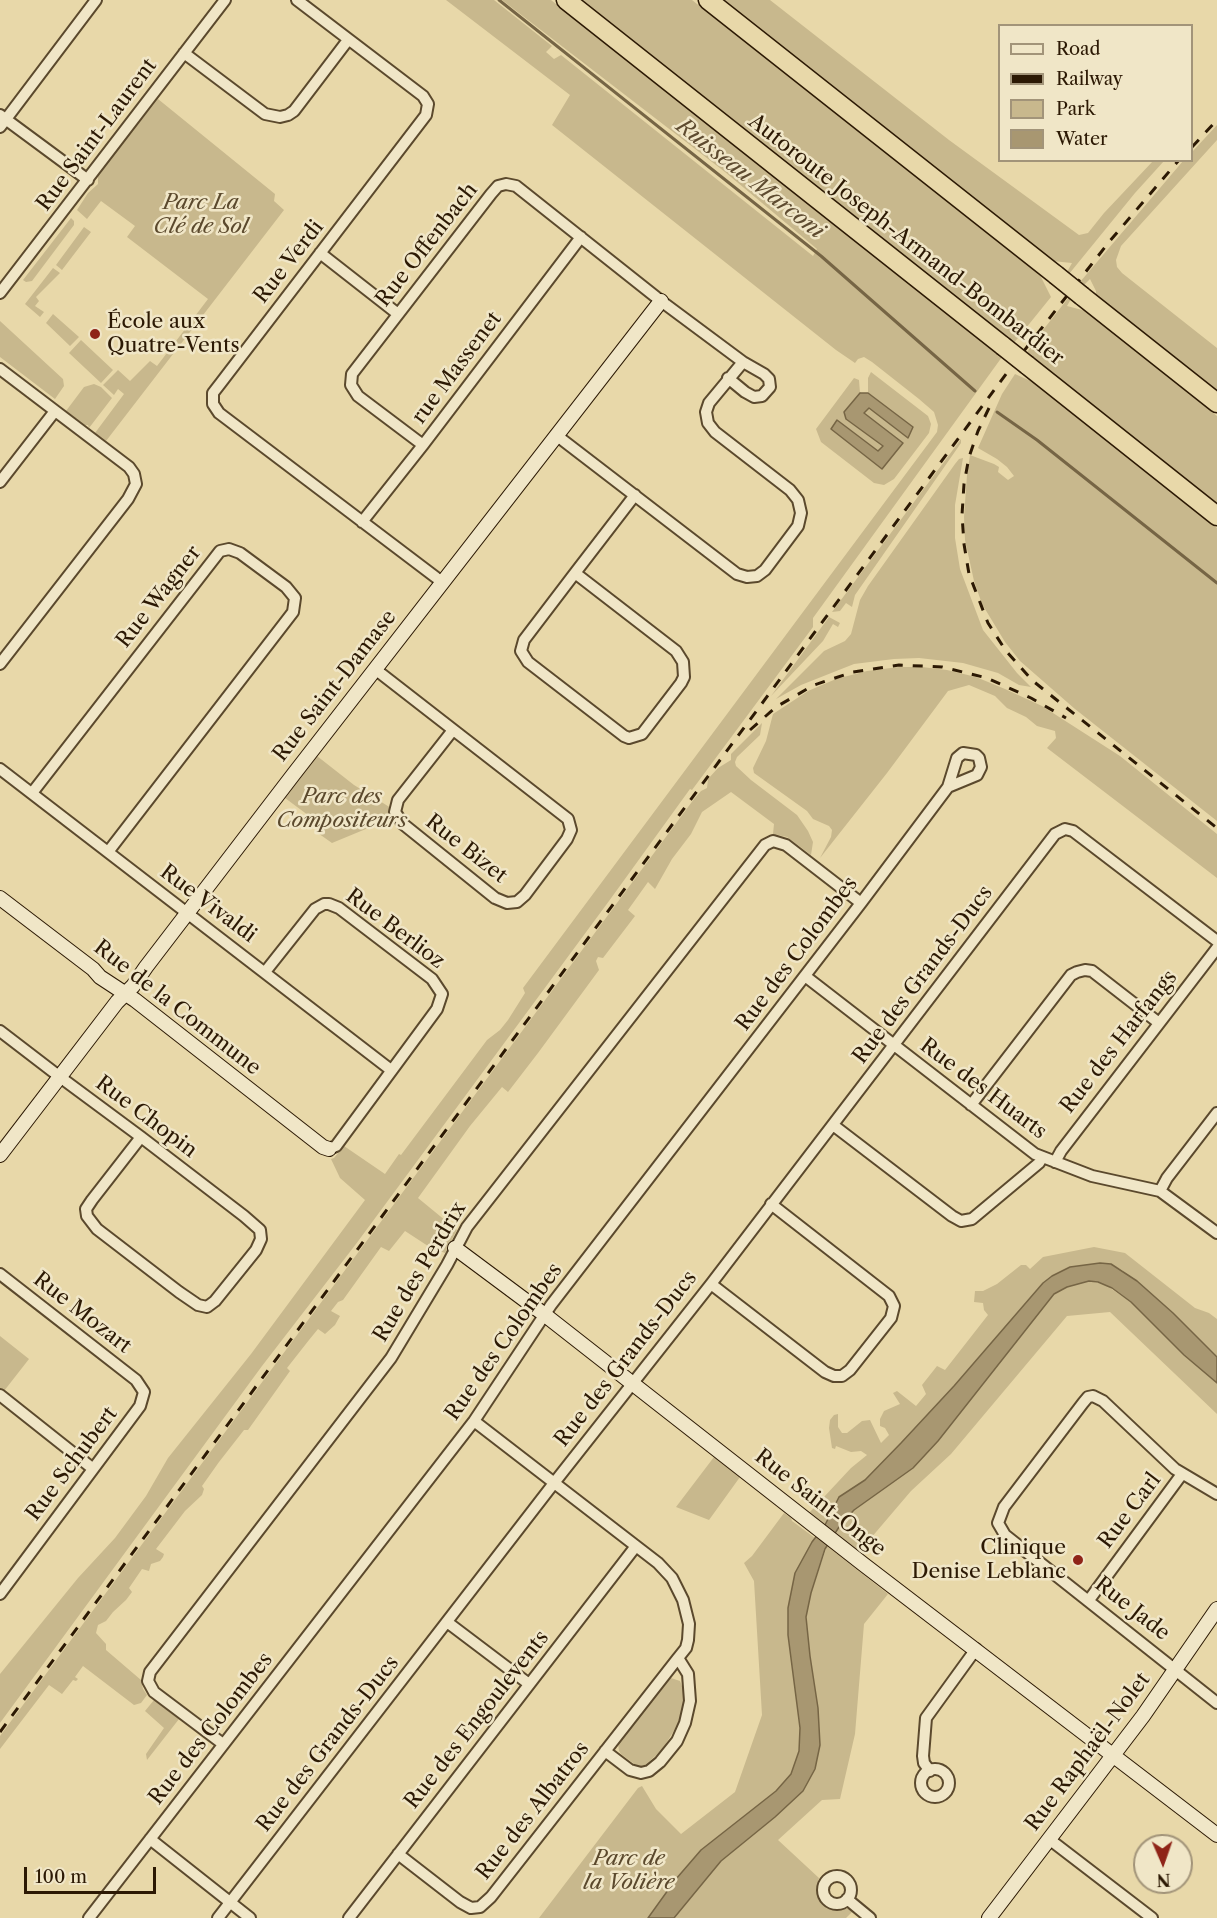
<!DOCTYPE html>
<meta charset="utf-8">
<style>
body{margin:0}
#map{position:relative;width:1217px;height:1918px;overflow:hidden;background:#e8d8a9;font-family:"Libre Caslon Text",serif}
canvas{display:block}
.legend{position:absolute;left:998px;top:24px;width:195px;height:138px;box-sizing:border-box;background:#f0e6c7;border:2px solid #a29479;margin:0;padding:8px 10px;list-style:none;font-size:18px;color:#2c1904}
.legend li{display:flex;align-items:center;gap:12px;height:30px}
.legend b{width:30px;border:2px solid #a29479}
.north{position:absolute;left:1133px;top:1834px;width:60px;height:60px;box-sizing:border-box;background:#f0e6c7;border:2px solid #a29479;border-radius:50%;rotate:178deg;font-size:16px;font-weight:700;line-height:24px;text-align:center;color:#2c1904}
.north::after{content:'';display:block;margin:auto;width:21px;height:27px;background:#8f2418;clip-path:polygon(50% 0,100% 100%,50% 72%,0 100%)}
.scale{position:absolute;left:24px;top:1867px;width:132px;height:27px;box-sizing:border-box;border:3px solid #2c1904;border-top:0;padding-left:8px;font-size:18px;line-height:21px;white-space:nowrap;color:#2c1904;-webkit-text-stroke:4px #f0e6c7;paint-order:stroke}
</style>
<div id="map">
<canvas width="1217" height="1918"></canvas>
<ul class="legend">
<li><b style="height:8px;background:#f0e6c7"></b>Road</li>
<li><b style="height:8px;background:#2c1904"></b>Railway</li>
<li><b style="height:16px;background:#c8b88d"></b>Park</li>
<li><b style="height:16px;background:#a89771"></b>Water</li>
</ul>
<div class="north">N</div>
<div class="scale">100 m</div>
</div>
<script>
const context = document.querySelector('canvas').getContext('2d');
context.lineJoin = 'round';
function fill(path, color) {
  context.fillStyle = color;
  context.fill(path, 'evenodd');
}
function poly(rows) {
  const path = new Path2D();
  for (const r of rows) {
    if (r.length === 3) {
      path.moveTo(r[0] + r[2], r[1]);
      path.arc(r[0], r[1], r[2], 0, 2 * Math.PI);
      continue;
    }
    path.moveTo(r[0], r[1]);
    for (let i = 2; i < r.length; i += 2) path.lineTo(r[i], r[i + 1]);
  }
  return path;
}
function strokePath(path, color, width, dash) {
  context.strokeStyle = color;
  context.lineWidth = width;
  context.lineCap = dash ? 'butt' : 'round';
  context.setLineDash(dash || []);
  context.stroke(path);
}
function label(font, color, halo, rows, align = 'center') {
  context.font = font + ' "Libre Caslon Text",serif';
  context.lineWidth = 5;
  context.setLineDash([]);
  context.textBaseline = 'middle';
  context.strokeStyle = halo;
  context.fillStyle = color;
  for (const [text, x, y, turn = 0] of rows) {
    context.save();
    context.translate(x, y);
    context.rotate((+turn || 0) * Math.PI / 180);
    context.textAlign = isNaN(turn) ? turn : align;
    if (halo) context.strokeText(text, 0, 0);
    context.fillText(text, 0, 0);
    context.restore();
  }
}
const green = poly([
 [446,0,494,0,552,46,546,52,554,59,561,55,813,256,817,249,725,172,502,0,551,0,1002,357,813,618,813,627,692,790,690,789,609,901,356,1244,262,1366,0,1723,0,1674,78,1578,115,1538,146,1496,168,1458,251,1354,365,1200,340,1178,331,1159,334,1158,344,1146,385,1174,399,1154,401,1155,487,1040,500,1030,508,1020,525,993,523,988,937,432,938,425,934,412,919,399,872,362,864,357,858,359,855,363,836,350,552,125,570,95],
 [579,0,692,0,1040,275,1051,297,1013,344],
 [722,0,770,0,949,140,1079,235,1088,233,1104,213,1153,161,1164,161,1135,193,1069,274,1067,272,1072,263,1052,261],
 [158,99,275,194,274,201,284,210,106,441,95,433,124,394,118,389,114,395,103,385,118,370,130,381,150,361,157,366,208,299,127,237,135,226,101,201,87,219,77,210,88,193,98,184,98,175],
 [1217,125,1217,140,1121,246,1116,260,1117,267,1122,273,1217,348,1217,392,1096,295,1096,291,1090,279,1084,285,1080,282,1183,161,1192,160,1192,152],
 [71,218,74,221,74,225,32,281,26,282,23,280],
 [84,227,91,232,62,270,56,265],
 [53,268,60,273,36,297,39,301,35,306,44,312,40,317,25,304],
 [1069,297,1071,299,1067,306,1086,311,1217,416,1217,505,1026,354,1032,345,1038,341,1043,330],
 [53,314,79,337,70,346,46,323],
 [0,321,63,379,64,386,55,399,0,357],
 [81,340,113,370,101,383,69,353],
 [871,372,928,416,931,424,929,433,894,479,884,485,874,483,821,442,816,429,854,378,859,380,860,393,868,393,868,378],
 [1015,374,1035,383,1217,528,1217,821,1075,709,1020,661,1005,642,982,604,974,581,965,540,964,517,967,475,970,455,994,464,999,467,998,472,1008,480,1014,476,1007,467,997,459,978,448,1002,394],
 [94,384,101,387,112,398,89,428,88,425,85,425,66,411,84,387],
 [961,439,961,443,855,595,852,607,846,603,840,611,832,612],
 [963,458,955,505,955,538,960,569,983,630,1017,673,1031,687,1019,685,998,673,963,663,919,658,894,659,854,664,801,685,776,699,824,651,845,641,851,634,860,600,868,586,955,464,959,459],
 [829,617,840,623,838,627,833,624,823,641,771,696],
 [899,667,922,667,947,670,976,677,1005,689,1042,706,1120,756,1217,834,1217,878,1047,748,1056,738,1055,731,1037,726,1026,717,1007,708,995,696,969,685,948,691,887,773,820,858,831,837,832,830,829,826,813,819,807,811,754,773,753,768,766,741,773,714,808,691,836,679,867,671],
 [762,723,760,735,737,757,735,762,736,766,751,780,797,815,808,831,813,842,811,855,787,837,773,834,774,824,731,792,702,812,691,834,672,859,655,889,648,882,628,910,635,916,603,958,598,957,596,961,599,970,538,1053,508,1092,502,1087,470,1126,418,1198,457,1230,445,1253,428,1246,405,1231,389,1251,381,1247,343,1300,338,1302,331,1311,340,1316,335,1325,325,1334,318,1329,309,1340,287,1368,290,1371,248,1430,244,1430,219,1462,202,1486,204,1489,202,1495,185,1511,156,1549,164,1554,163,1557,160,1561,151,1564,149,1571,142,1569,129,1588,132,1592,126,1600,113,1612,106,1621,98,1625,96,1633,106,1644,106,1650,141,1680,143,1689,147,1695,141,1703,134,1705,83,1666,75,1677,78,1679,76,1681,73,1680,62,1694,49,1685,0,1749,0,1736,694,799,701,791,707,788,708,779,718,768,731,760,731,754],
 [317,756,354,785,391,808,390,819,332,843,315,831,320,824,285,798],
 [1094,1247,1125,1253,1195,1308,1209,1313,1217,1319,1217,1357,1173,1313,1122,1270,1111,1264,1100,1263,1070,1267,1052,1276,1043,1283,954,1386,901,1443,865,1480,835,1503,825,1525,809,1513,851,1468,867,1455,861,1451,851,1452,836,1446,835,1449,832,1448,829,1428,830,1420,834,1415,838,1414,838,1427,842,1433,847,1433,862,1421,870,1420,881,1443,889,1435,885,1428,880,1426,880,1419,884,1411,900,1404,893,1393,897,1391,916,1406,926,1394,922,1385,937,1366,945,1370,988,1315,984,1310,983,1303,974,1302,975,1291,983,1291,997,1284,1021,1265,1026,1265,1030,1269,1043,1257],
 [1089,1281,1104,1284,1131,1302,1184,1355,1217,1383,1217,1414,1110,1312,1067,1316,951,1454,911,1491,859,1552,836,1534,841,1524,854,1510,913,1468,938,1441,1054,1294,1067,1287],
 [0,1336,29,1359,4,1391,0,1388],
 [714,1457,740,1477,709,1520,676,1507],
 [784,1513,791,1518,792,1521,815,1538,795,1573,788,1635,800,1728,799,1751,791,1774,776,1791,701,1850,676,1879,648,1918,539,1918,638,1788,642,1786,656,1809,681,1834,735,1792,762,1715,754,1581,744,1563,752,1556],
 [827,1546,888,1594,864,1624,855,1734,840,1799,822,1800,778,1840,819,1878,816,1889,821,1903,829,1909,849,1909,852,1912,846,1918,674,1918,721,1861,775,1817,803,1791,810,1656,806,1617,811,1593],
 [671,1678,680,1681,683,1689,683,1705,678,1724,662,1750,644,1766,637,1766,621,1754,619,1751,618,1743,667,1680],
 [154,1700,179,1719,147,1760,146,1754,164,1728,145,1711]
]);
const water = poly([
 [860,393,868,393,913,427,908,438,869,408,864,413,903,443,882,469,831,429,837,420,878,451,883,446,846,419,844,412,860,393],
 [1100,1263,1111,1264,1137,1281,1173,1313,1217,1357,1217,1383,1184,1355,1131,1302,1112,1288,1098,1282,1089,1281,1067,1287,1054,1294,938,1441,913,1468,854,1510,841,1524,825,1549,811,1593,806,1617,810,1656,818,1708,820,1745,815,1769,803,1791,775,1817,721,1861,674,1918,648,1918,676,1879,701,1850,776,1791,791,1774,799,1751,800,1728,788,1635,788,1608,795,1573,812,1542,825,1525,839,1497,865,1480,901,1443,954,1386,1043,1283,1052,1276,1070,1267,1100,1263]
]);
const stream = poly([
 [499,0,821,256,975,391],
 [997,412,1037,440,1217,583]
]);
const street = poly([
 [297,0,423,96,428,104,426,115,220,384,213,393,213,404,219,413,442,582],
 [184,53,265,114,280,117,288,115,294,111,348,40],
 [0,115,88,180],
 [0,127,96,0],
 [320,253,398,314],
 [0,293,225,0],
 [0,369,129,467,134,474,136,484,128,499,0,664],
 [556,435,737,574,747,577,757,576,765,570,798,526,801,513,798,500,790,490,715,432,708,423,706,412,709,403,743,362],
 [423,445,358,396,351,385,352,374,491,194,498,186,506,184,516,186,661,301,743,362,764,374,769,379,770,387,762,396,754,397,745,392,728,378],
 [0,482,55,411],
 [362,522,423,445,581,237],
 [575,573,676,651,683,662,684,677,681,683,642,734,629,738,624,736,528,662,521,651,524,640,575,573,635,495],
 [375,669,568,819,571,830,567,839,525,895,517,902,507,903,495,898,403,824,395,812,398,800,453,730],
 [0,769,391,1070],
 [32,793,220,551,229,549,240,553,286,587,295,598,293,612,108,852],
 [265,972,315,909,324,904,329,904,339,908,432,979,442,994,437,1009,336,1146,329,1149],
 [805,976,1035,1154,1092,1176,1160,1191,1217,1233],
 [0,1031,60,1077,141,1137,244,1216,260,1230,261,1239,256,1250,215,1301,207,1307,198,1305,179,1292,97,1229,87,1216,86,1209,92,1200,141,1137],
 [971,1105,1071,975,1077,972,1085,970,1092,971,1159,1023],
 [833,1125,952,1216,961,1221,972,1219,1039,1163,1042,1158],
 [1055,1162,1061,1151,1217,948],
 [1160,1191,1167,1178,1217,1113],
 [0,1274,136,1380,144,1392,140,1406,0,1594],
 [711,1284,825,1372,834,1376,842,1376,850,1370,891,1318,894,1306,889,1296,771,1204],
 [0,1395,92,1468],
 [474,1421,658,1563,672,1578,683,1600,689,1624,688,1640,686,1648,678,1658,688,1674,690,1701,685,1723,677,1741,660,1762,649,1771,641,1773,630,1770,605,1751],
 [1217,1494,1175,1469,1103,1401,1093,1396,1088,1397,1083,1403,1004,1507,998,1523,1005,1535,1217,1703],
 [1089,1600,1182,1474],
 [447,1622,529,1684],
 [223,1744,154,1692,148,1681,150,1672,391,1358,447,1265,467,1227,765,845,773,841,786,845,861,903],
 [935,1783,14],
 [930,1771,924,1763,923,1756,926,1718,976,1649],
 [150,1839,250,1918],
 [1049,1839,1152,1918],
 [398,1854,460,1902,471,1908,480,1907,491,1897,678,1658],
 [837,1890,14],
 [847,1899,870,1918],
 [89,1918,474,1421,551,1305,861,903,948,787,957,758,963,753,976,755,979,758,981,767,977,775,948,787],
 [218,1918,554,1483,711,1284,1055,834,1065,829,1073,831,1217,941],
 [349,1918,636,1546]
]);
const secondary = poly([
 [0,898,93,969,100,977,135,1000,323,1147,329,1149],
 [0,1155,117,1002,133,986,146,967,293,775,661,301],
 [455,1248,545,1315,863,1564,1217,1835],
 [989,1918,1143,1716,1217,1609]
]);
const highway = poly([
 [566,0,1003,346],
 [708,0,1056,275],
 [1082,296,1217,403],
 [1027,365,1217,516]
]);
const rail = poly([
 [1192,147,1217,120],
 [989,408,978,431,969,457,964,484,962,515,964,544,969,574,988,623,1006,651,1033,681,1217,828],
 [750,730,776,707,814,685,853,672,899,665,942,667,987,678,1031,698,1066,718],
 [0,1732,1009,370,1109,242,1179,160]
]);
const highwayBridge = poly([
 [1056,275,1082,296],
 [1003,346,1027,365]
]);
const markers = [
 [95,334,6,"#8f2418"],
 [1078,1560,6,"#8f2418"]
];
const streetNames = [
 ["Rue Saint-Laurent",97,135,-53],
 ["Autoroute Joseph-Armand-Bombardier",906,240,38],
 ["Rue Offenbach",427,245,-52],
 ["Rue Verdi",289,262,-52],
 ["rue Massenet",457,368,-53],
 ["Rue Wagner",159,597,-52],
 ["Rue Saint-Damase",335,686,-52],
 ["Rue Bizet",466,849,38],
 ["Rue Vivaldi",208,904,37],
 ["Rue Berlioz",395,929,37],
 ["Rue des Colombes",797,954,-53],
 ["Rue des Grands-Ducs",923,975,-53],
 ["Rue de la Commune",177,1008,38],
 ["Rue des Harfangs",1119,1042,-52],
 ["Rue des Huarts",983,1089,37],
 ["Rue Chopin",146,1117,37],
 ["Rue des Perdrix",420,1272,-59],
 ["Rue Mozart",82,1313,38],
 ["Rue des Colombes",504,1342,-55],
 ["Rue des Grands-Ducs",626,1359,-52],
 ["Rue Schubert",72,1464,-53],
 ["Rue Saint-Onge",820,1503,38],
 ["Rue Carl",1130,1511,-53],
 ["Rue Jade",1132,1609,38],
 ["Rue des Engoulevents",477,1720,-52],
 ["Rue des Colombes",211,1729,-52],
 ["Rue des Grands-Ducs",328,1744,-52],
 ["Rue Raphaël-Nolet",1088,1752,-53],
 ["Rue des Albatros",533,1811,-52]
];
const parkNames = [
 ["Parc La",201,203],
 ["Clé de Sol",201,227],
 ["Parc des",342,797],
 ["Compositeurs",342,821],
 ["Parc de",629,1859],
 ["la Volière",629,1883]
];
const poiNames = [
 ["École aux",107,322],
 ["Quatre-Vents",107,346],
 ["Clinique",1066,1548,"right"],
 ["Denise Leblanc",1066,1572,"right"]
];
const waterNames = [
 ["Ruisseau Marconi",750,179,38]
];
fill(green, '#c8b88d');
fill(water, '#a89771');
strokePath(water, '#766545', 1.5);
strokePath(stream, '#766545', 3);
strokePath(street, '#5b492d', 14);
strokePath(secondary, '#2c1904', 16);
strokePath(highway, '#2c1904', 21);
strokePath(street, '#f0e6c7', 10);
strokePath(secondary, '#f0e6c7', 14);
strokePath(highway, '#e8d8a9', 18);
strokePath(rail, '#2c1904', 3, [10, 10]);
strokePath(highwayBridge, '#2c1904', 21, []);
strokePath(highwayBridge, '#e8d8a9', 18);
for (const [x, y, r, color] of markers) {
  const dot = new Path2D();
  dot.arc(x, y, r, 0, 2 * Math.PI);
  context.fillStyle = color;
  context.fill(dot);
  strokePath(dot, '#f0e6c7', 2);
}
label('21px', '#2c1904', '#f0e6c7', streetNames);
label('italic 21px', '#5b492d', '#f0e6c7', parkNames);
label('21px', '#2c1904', '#f0e6c7', poiNames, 'left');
label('italic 22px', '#5e4b30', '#f0e6c7', waterNames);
</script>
